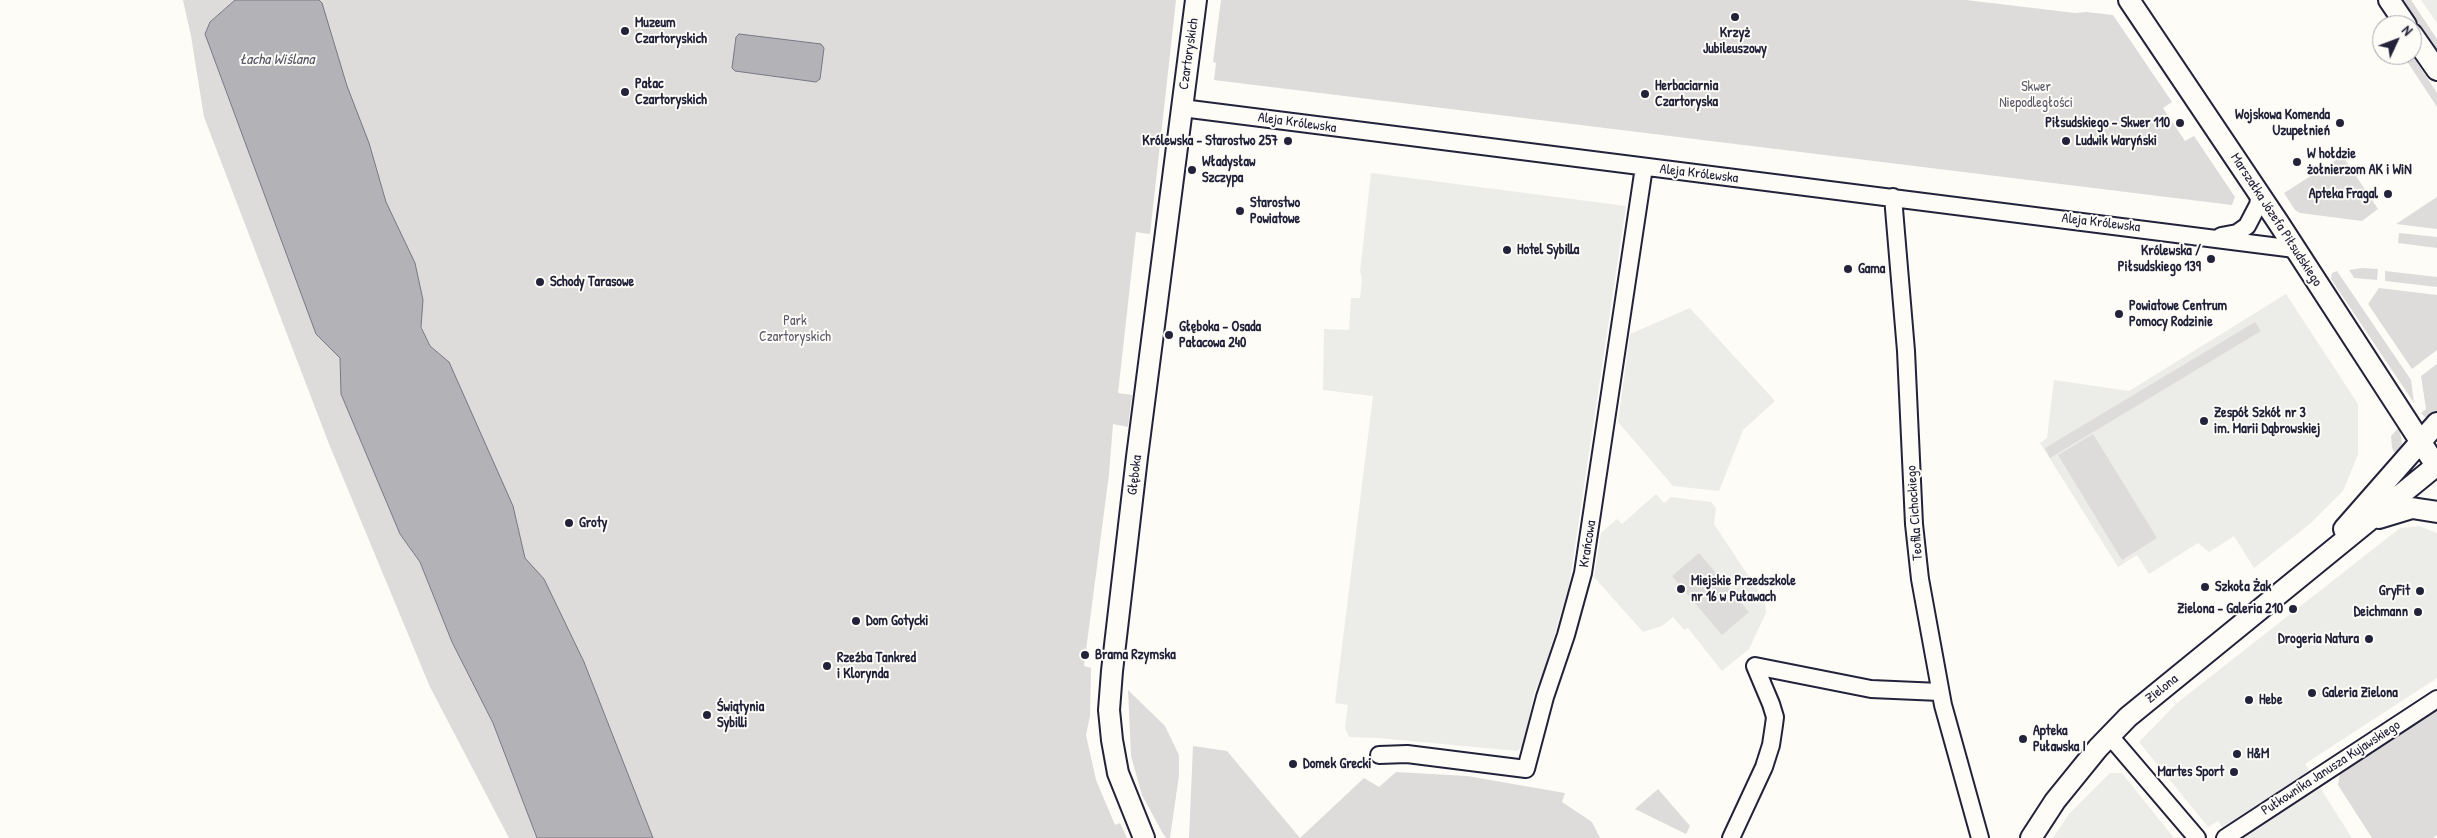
<!DOCTYPE html>
<meta charset="utf-8">
<style>
body{margin:0}
#map{position:relative;width:2437px;height:838px;overflow:hidden;background:#fdfcf7;font-family:"Patrick Hand",sans-serif}
canvas{display:block}
.north{position:absolute;left:2372px;top:15px;width:50px;height:50px;box-sizing:border-box;background:#fdfcf7;border:1px solid #a5a5ac;border-radius:50%;rotate:47deg;font-size:14px;font-weight:700;line-height:20px;text-align:center;color:#22223b}
.north::after{content:'';display:block;margin:auto;width:18px;height:22px;background:#22223b;clip-path:polygon(50% 0,100% 100%,50% 72%,0 100%)}
</style>
<div id="map">
<canvas width="2437" height="838"></canvas>
<div class="north">N</div>
</div>
<script>
const context = document.querySelector('canvas').getContext('2d');
context.lineJoin = 'round';
function fill(path, color) {
  context.fillStyle = color;
  context.fill(path, 'evenodd');
}
function poly(rows) {
  const path = new Path2D();
  for (const r of rows) {
    path.moveTo(r[0], r[1]);
    for (let i = 2; i < r.length; i += 2) path.lineTo(r[i], r[i + 1]);
  }
  return path;
}
function strokePath(path, color, width, dash) {
  context.strokeStyle = color;
  context.lineWidth = width;
  context.lineCap = dash ? 'butt' : 'round';
  context.setLineDash(dash || []);
  context.stroke(path);
}
function label(font, color, halo, rows, align = 'center') {
  context.font = font + ' "Patrick Hand",sans-serif';
  context.lineWidth = 4;
  context.setLineDash([]);
  context.textBaseline = 'middle';
  context.strokeStyle = halo;
  context.fillStyle = color;
  for (const [text, x, y, turn = 0] of rows) {
    context.save();
    context.translate(x, y);
    context.rotate((+turn || 0) * Math.PI / 180);
    context.textAlign = isNaN(turn) ? turn : align;
    if (halo) context.strokeText(text, 0, 0);
    context.fillText(text, 0, 0);
    context.restore();
  }
}
const built = poly([
 [2421,0,2437,0,2437,23],
 [1371,173,1626,206,1569,586,1544,670,1534,693,1523,746,1517,751,1379,738,1349,737,1345,727,1348,705,1335,703,1373,396,1323,390,1324,329,1349,330,1351,298,1360,298,1362,278,1360,272],
 [2286,294,2358,404,2358,454,2343,491,2311,523,2254,568,2234,536,2209,552,2198,543,2149,574,2137,555,2118,567,2040,443,2047,438,2054,380,2129,391],
 [1690,308,1775,401,1743,430,1719,491,1673,486,1618,422,1630,334],
 [1656,494,1664,503,1671,497,1711,502,1716,508,1714,524,1765,601,1766,613,1749,649,1722,671,1688,628,1684,630,1673,617,1662,626,1643,632,1594,577,1601,533,1617,519,1622,524],
 [2419,526,2437,533,2437,678,2305,764,2352,838,2230,838,2218,821,2208,827,2139,742,2177,703,2400,528],
 [2110,773,2122,773,2174,838,2053,838,2069,814]
]);
const green = poly([
 [183,0,235,0,210,22,205,34,316,334,340,358,341,394,400,534,420,562,452,642,493,723,537,838,509,838,430,687,329,444,204,117,191,36],
 [283,0,1176,0,1150,234,1136,232,1118,393,1132,395,1128,427,1113,424,1109,474,1084,666,1091,668,1090,716,1086,735,1096,780,1115,825,1120,823,1127,838,623,838,514,584,449,362,430,346],
 [1221,0,1966,0,2075,13,2086,12,2113,15,2172,102,2163,108,2185,141,2194,136,2235,197,2232,205,1214,80,1216,63,1213,62],
 [2402,0,2411,0,2437,39,2437,51],
 [2403,55,2412,55,2437,93,2437,107],
 [2339,158,2344,158,2378,209,2362,221,2300,213,2295,210,2284,193],
 [2437,197,2437,229,2396,224],
 [2399,233,2437,237,2437,248,2398,243],
 [2362,268,2378,269,2377,280,2354,278,2349,270],
 [2337,271,2411,380,2414,403,2331,279,2332,273],
 [2385,271,2437,277,2437,287,2385,281],
 [2379,288,2437,295,2437,350,2412,369,2368,304],
 [2255,322,2261,331,2050,458,2045,448],
 [2437,364,2437,411,2430,419,2426,418,2421,413,2426,409,2421,376],
 [2399,427,2402,443,2397,457,2392,448,2391,436],
 [2093,434,2157,538,2122,560,2058,455],
 [1699,553,1749,612,1722,635,1672,576],
 [1128,690,1165,726,1179,755,1179,775,1170,838,1166,838,1162,832,1142,795,1131,756],
 [2437,707,2437,835,2433,838,2372,838,2338,785,2340,771],
 [1193,746,1227,751,1300,838,1364,778,1379,787,1396,772,1467,776,1565,793,1562,802,1592,822,1600,838,1189,838],
 [1658,789,1690,826,1686,834,1635,809]
]);
const water = poly([
 [235,0,319,0,322,3,347,86,369,143,386,202,415,263,423,300,421,327,430,346,449,362,513,506,525,558,544,579,584,662,653,838,537,838,493,723,452,642,420,562,400,534,341,394,340,358,316,334,205,34,210,22,235,0],
 [739,34,821,44,824,48,820,79,816,82,735,71,732,68,736,37,739,34]
]);
const minor = poly([
 [1182,108,2295,249],
 [1893,197,1906,351,1914,524,1920,579,1943,705,1980,838],
 [2221,236,2237,233,2247,226,2258,205,2260,194],
 [2109,735,2197,838],
 [1379,755,1407,754,1526,769,1545,697,1566,635,1583,573,1644,167],
 [1731,838,1764,767,1771,745,1774,725,1775,717,1771,704,1755,666,1871,689,1940,692],
 [2225,838,2437,699]
]);
const major = poly([
 [2129,0,2278,222,2437,467],
 [2389,0,2406,25],
 [2412,34,2437,70],
 [2379,518,2412,508,2437,512],
 [2344,529,2437,423],
 [1144,838,1118,773,1112,740,1109,710,1112,671,1137,457,1196,0],
 [2031,838,2055,801,2098,748,2128,717,2437,465]
]);
const markers = [
 [1735,17,5,"#22223b"],
 [625,31,5,"#22223b"],
 [625,92,5,"#22223b"],
 [1645,94,5,"#22223b"],
 [2180,123,5,"#22223b"],
 [2340,123,5,"#22223b"],
 [1288,141,5,"#22223b"],
 [2066,141,5,"#22223b"],
 [2297,162,5,"#22223b"],
 [1192,170,5,"#22223b"],
 [2388,194,5,"#22223b"],
 [1240,211,5,"#22223b"],
 [1507,250,5,"#22223b"],
 [2211,259,5,"#22223b"],
 [1848,269,5,"#22223b"],
 [540,282,5,"#22223b"],
 [2119,314,5,"#22223b"],
 [1169,335,5,"#22223b"],
 [2204,421,5,"#22223b"],
 [569,523,5,"#22223b"],
 [2205,587,5,"#22223b"],
 [1681,589,5,"#22223b"],
 [2420,591,5,"#22223b"],
 [2293,609,5,"#22223b"],
 [2418,612,5,"#22223b"],
 [856,621,5,"#22223b"],
 [2369,639,5,"#22223b"],
 [1085,655,5,"#22223b"],
 [827,666,5,"#22223b"],
 [2312,693,5,"#22223b"],
 [2249,700,5,"#22223b"],
 [707,715,5,"#22223b"],
 [2023,739,5,"#22223b"],
 [2237,754,5,"#22223b"],
 [1293,764,5,"#22223b"],
 [2234,772,5,"#22223b"]
];
const poiNames = [
 ["Muzeum",635,23],
 ["Czartoryskich",635,39],
 ["Krzyż",1735,33,"center"],
 ["Jubileuszowy",1735,49,"center"],
 ["Pałac",635,84],
 ["Czartoryskich",635,100],
 ["Herbaciarnia",1655,86],
 ["Czartoryska",1655,102],
 ["Wojskowa Komenda",2330,115,"right"],
 ["Uzupełnień",2330,131,"right"],
 ["Piłsudskiego - Skwer 110",2170,123,"right"],
 ["Królewska - Starostwo 257",1278,141,"right"],
 ["Ludwik Waryński",2076,141],
 ["W hołdzie",2307,154],
 ["żołnierzom AK i WiN",2307,170],
 ["Władysław",1202,162],
 ["Szczypa",1202,178],
 ["Apteka Fragal",2378,194,"right"],
 ["Starostwo",1250,203],
 ["Powiatowe",1250,219],
 ["Hotel Sybilla",1517,250],
 ["Królewska /",2201,251,"right"],
 ["Piłsudskiego 139",2201,267,"right"],
 ["Gama",1858,269],
 ["Schody Tarasowe",550,282],
 ["Powiatowe Centrum",2129,306],
 ["Pomocy Rodzinie",2129,322],
 ["Głęboka - Osada",1179,327],
 ["Pałacowa 240",1179,343],
 ["Zespół Szkół nr 3",2214,413],
 ["im. Marii Dąbrowskiej",2214,429],
 ["Groty",579,523],
 ["Miejskie Przedszkole",1691,581],
 ["nr 16 w Puławach",1691,597],
 ["Szkoła Żak",2215,587],
 ["GryFit",2410,591,"right"],
 ["Zielona - Galeria 210",2283,609,"right"],
 ["Deichmann",2408,612,"right"],
 ["Dom Gotycki",866,621],
 ["Drogeria Natura",2359,639,"right"],
 ["Brama Rzymska",1095,655],
 ["Rzeźba Tankred",837,658],
 ["i Klorynda",837,674],
 ["Galeria Zielona",2322,693],
 ["Hebe",2259,700],
 ["Świątynia",717,707],
 ["Sybilli",717,723],
 ["Apteka",2033,731],
 ["Puławska I",2033,747],
 ["H&M",2247,754],
 ["Domek Grecki",1303,764],
 ["Martes Sport",2224,772,"right"]
];
const streetNames = [
 ["Czartoryskich",1189,54,-82],
 ["Aleja Królewska",1297,123,8],
 ["Aleja Królewska",1699,174,7],
 ["Marszałka Józefa Piłsudskiego",2276,220,57],
 ["Aleja Królewska",2101,223,7],
 ["Głęboka",1135,475,-83],
 ["Teofila Cichockiego",1915,513,-94],
 ["Krańcowa",1588,544,-81],
 ["Zielona",2162,689,-39],
 ["Pułkownika Janusza Kujawskiego",2331,768,-33]
];
const parkNames = [
 ["Skwer",2036,87],
 ["Niepodległości",2036,103],
 ["Park",795,321],
 ["Czartoryskich",795,337]
];
const waterNames = [
 ["Łacha Wiślana",277,60]
];
fill(built, '#ecece9');
fill(green, '#dddcdb');
fill(water, '#b2b2b7');
strokePath(water, '#787885', 1);
strokePath(minor, '#22223b', 20);
strokePath(major, '#22223b', 24);
strokePath(minor, '#fdfcf7', 16);
strokePath(major, '#fdfcf7', 20);
for (const [x, y, r, color] of markers) {
  const dot = new Path2D();
  dot.arc(x, y, r, 0, 2 * Math.PI);
  context.fillStyle = color;
  context.fill(dot);
  strokePath(dot, '#fdfcf7', 2);
}
label('bold 14px', '#22223b', '#fdfcf7', poiNames, 'left');
label('14px', '#22223b', '#fdfcf7', streetNames);
label('14px', '#5a5a6b', '#fdfcf7', parkNames);
label('italic 15px', '#545466', '#fdfcf7', waterNames);
</script>
